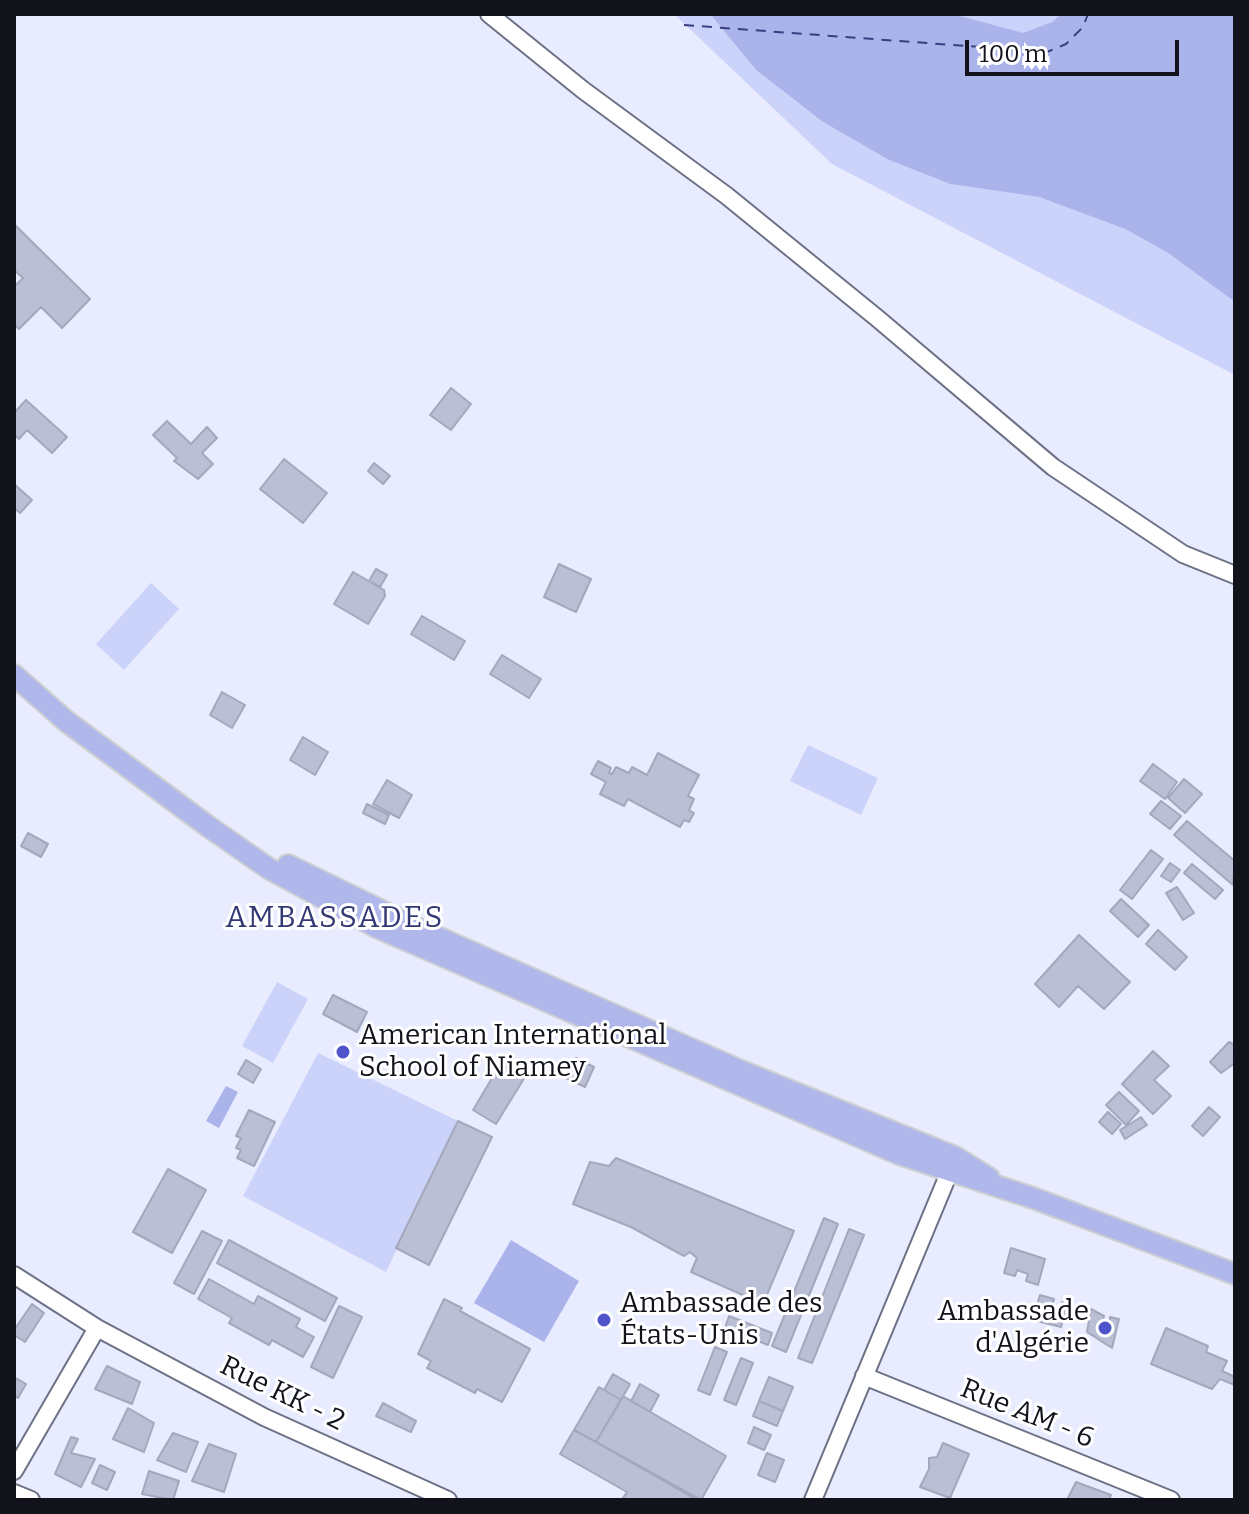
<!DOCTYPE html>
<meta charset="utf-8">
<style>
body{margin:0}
#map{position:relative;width:1249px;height:1514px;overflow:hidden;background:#e8ecfe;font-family:Bitter,serif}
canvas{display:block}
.frame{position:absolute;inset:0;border:16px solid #11121a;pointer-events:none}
.scale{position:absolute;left:965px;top:40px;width:214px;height:36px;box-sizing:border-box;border:4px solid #11121a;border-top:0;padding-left:10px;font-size:24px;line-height:28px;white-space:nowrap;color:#11121a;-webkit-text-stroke:6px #fff;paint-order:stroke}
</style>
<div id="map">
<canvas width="1249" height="1514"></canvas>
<div class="frame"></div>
<div class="scale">100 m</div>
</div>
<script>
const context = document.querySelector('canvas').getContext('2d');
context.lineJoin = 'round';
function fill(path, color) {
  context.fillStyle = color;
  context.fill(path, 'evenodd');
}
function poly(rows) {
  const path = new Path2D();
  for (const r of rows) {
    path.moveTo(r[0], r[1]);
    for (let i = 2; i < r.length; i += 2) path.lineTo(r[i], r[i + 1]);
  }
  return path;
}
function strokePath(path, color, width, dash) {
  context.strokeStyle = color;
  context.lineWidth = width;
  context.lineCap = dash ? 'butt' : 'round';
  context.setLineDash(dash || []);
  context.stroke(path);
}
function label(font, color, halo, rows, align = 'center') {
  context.font = font + ' Bitter,serif';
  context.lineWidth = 6;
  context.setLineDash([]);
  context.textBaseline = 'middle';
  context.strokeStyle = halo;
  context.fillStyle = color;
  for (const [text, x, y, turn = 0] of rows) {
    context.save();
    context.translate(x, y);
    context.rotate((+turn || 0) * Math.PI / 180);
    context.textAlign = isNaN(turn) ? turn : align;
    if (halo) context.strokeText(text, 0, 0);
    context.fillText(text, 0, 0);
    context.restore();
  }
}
const green = poly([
 [674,14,710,14,756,70,823,122,889,160,950,184,1039,197,1125,229,1168,253,1235,302,1235,375,832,164],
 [953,14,1061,14,1052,22,1023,34],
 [151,583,179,609,124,670,96,644],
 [808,745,878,778,861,815,790,781],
 [277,982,308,999,273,1063,242,1046],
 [318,1053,458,1121,386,1272,243,1196]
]);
const water = poly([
 [710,14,953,14,1023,33,1052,22,1061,14,1235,14,1235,302,1168,253,1125,229,1039,197,950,184,889,160,823,122,756,70],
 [226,1086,238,1092,219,1128,206,1121],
 [511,1240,579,1281,544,1342,474,1303]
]);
const ferry = poly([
 [684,25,1047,52,1066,44,1083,27,1088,14]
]);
const building = poly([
 [14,224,90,299,62,328,41,307,19,329,14,324,14,287,23,278,14,270,14,224],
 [451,388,471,404,451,430,430,415,451,388],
 [26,400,67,437,52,453,27,430,19,439,14,434,14,413,26,400],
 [167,421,191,444,207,427,217,438,202,453,213,464,198,479,174,461,177,458,153,435,167,421],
 [284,459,327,493,303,523,260,489,284,459],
 [374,463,390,476,383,484,368,471,374,463],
 [14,484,32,500,20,513,14,508,14,484],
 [559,564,591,579,576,612,544,597,559,564],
 [376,569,387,575,380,587,369,581,376,569],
 [353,572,384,590,385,596,368,624,334,604,353,572],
 [422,616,465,641,454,660,411,634,422,616],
 [502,655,541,679,529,698,490,674,502,655],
 [222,692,245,705,232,728,210,715,222,692],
 [303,737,328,752,315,775,290,760,303,737],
 [658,753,699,775,688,796,694,799,689,810,694,813,689,822,684,820,680,827,628,799,624,806,600,794,606,782,591,774,598,761,611,768,609,773,612,774,616,767,629,773,632,767,647,775,658,753],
 [1153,764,1177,782,1165,799,1140,781,1153,764],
 [1184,779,1202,794,1185,813,1168,798,1184,779],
 [387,780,412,795,399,818,373,804,387,780],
 [1161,801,1181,816,1170,829,1150,814,1161,801],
 [367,804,389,815,385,824,363,813,367,804],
 [1187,821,1235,861,1233,885,1174,835,1187,821],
 [28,833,48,844,41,857,21,846,28,833],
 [1151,850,1163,859,1132,899,1120,890,1151,850],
 [1170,863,1180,870,1171,882,1161,876,1170,863],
 [1192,864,1223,890,1215,899,1184,873,1192,864],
 [1177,887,1194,913,1183,920,1166,893,1177,887],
 [1121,899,1149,925,1138,937,1110,911,1121,899],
 [1158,930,1187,957,1175,970,1146,944,1158,930],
 [1079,935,1130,982,1104,1009,1078,986,1059,1007,1035,984,1079,935],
 [333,995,367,1012,357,1032,323,1014,333,995],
 [1229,1042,1235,1045,1235,1063,1221,1073,1210,1062,1229,1042],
 [1153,1051,1169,1066,1154,1080,1171,1096,1153,1114,1122,1084,1153,1051],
 [576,1058,594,1067,585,1087,566,1078,576,1058],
 [246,1060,261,1069,253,1083,238,1074,246,1060],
 [501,1063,525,1077,496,1124,473,1110,501,1063],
 [1119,1092,1139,1111,1126,1125,1106,1105,1119,1092],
 [1209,1107,1220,1117,1203,1136,1192,1126,1209,1107],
 [249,1110,275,1122,254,1166,237,1158,241,1150,236,1148,241,1138,236,1136,249,1110],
 [1108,1112,1121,1124,1112,1134,1099,1122,1108,1112],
 [1141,1117,1147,1125,1125,1139,1120,1130,1141,1117],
 [458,1121,492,1137,429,1265,396,1248,458,1121],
 [616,1158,794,1231,763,1304,691,1272,697,1258,690,1252,684,1256,631,1227,573,1204,590,1162,609,1166,616,1158],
 [168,1169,206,1190,172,1253,133,1232,168,1169],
 [824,1218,838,1224,786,1352,772,1346,824,1218],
 [849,1229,864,1235,812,1363,798,1358,849,1229],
 [202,1231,222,1241,194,1294,174,1283,202,1231],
 [229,1240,337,1298,325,1321,217,1263,229,1240],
 [1011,1248,1045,1259,1038,1285,1026,1281,1028,1274,1017,1270,1015,1276,1004,1273,1011,1248],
 [209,1279,254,1304,258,1296,300,1319,296,1327,314,1337,303,1357,272,1340,269,1345,229,1323,232,1318,198,1299,209,1279],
 [1040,1295,1054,1299,1052,1306,1060,1308,1062,1302,1072,1305,1072,1322,1063,1320,1061,1327,1033,1320,1040,1295],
 [444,1299,462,1308,460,1311,530,1349,502,1402,477,1389,475,1393,427,1368,431,1361,418,1354,444,1299],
 [32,1304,44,1313,25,1342,14,1335,14,1330,32,1304],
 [339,1306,362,1317,333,1378,311,1367,339,1306],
 [1091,1309,1104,1316,1103,1320,1110,1322,1110,1317,1119,1319,1112,1348,1087,1332,1091,1309],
 [729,1316,772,1333,768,1345,725,1328,729,1316],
 [1166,1328,1208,1346,1206,1352,1227,1361,1222,1371,1235,1377,1235,1385,1220,1379,1212,1389,1151,1364,1166,1328],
 [715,1347,727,1352,710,1395,698,1390,715,1347],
 [741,1358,753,1363,736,1405,724,1400,741,1358],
 [107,1366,140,1382,132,1404,95,1389,107,1366],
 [613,1374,630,1384,621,1400,604,1390,613,1374],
 [14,1377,26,1384,18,1398,14,1395,14,1377],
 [769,1377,793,1387,783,1411,759,1401,769,1377],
 [640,1384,659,1395,650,1412,631,1401,640,1384],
 [599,1387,621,1400,596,1442,574,1430,599,1387],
 [623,1396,726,1456,701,1500,596,1442,623,1396],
 [759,1401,783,1411,777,1426,753,1416,759,1401],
 [383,1403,416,1421,411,1432,376,1416,383,1403],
 [128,1408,154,1423,144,1452,113,1439,128,1408],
 [754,1427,771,1435,764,1450,748,1443,754,1427],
 [574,1430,596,1442,697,1500,626,1500,623,1498,627,1492,560,1454,574,1430],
 [173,1433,198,1442,186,1472,157,1460,173,1433],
 [71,1437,78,1439,71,1453,95,1459,81,1487,55,1474,71,1437],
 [943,1443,969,1454,950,1498,920,1487,929,1469,929,1458,937,1457,943,1443],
 [209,1444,236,1454,224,1492,192,1481,209,1444],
 [767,1453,784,1460,775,1482,758,1475,767,1453],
 [100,1465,115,1472,107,1490,92,1483,100,1465],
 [149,1471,179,1481,173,1500,142,1494,149,1471],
 [1076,1482,1111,1495,1109,1500,1067,1500,1076,1482]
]);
const minor = poly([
 [489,14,583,90,727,196,877,318,1053,467,1183,554,1235,575],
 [14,1275,97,1328,264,1417,448,1500],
 [864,1376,1171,1500],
 [14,1471,97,1328],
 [14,1493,31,1500],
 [813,1500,949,1173]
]);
const major = poly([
 [14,675,66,721,209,827,268,868,376,927,899,1154,1036,1199,1235,1274],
 [288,865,419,929,741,1071,955,1157,989,1178]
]);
const markers = [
 [343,1052,8,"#4f54ca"],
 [604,1320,8,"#4f54ca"],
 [1105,1328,8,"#4f54ca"]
];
const poiNames = [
 ["American International",359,1036],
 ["School of Niamey",359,1068],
 ["Ambassade des",620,1304],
 ["États-Unis",620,1336],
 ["Ambassade",1089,1312,"right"],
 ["d'Algérie",1089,1344,"right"]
];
const streetNames = [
 ["Rue KK - 2",282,1394,26],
 ["Rue AM - 6",1027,1414,22]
];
const neighbourhoodNames = [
 ["AMBASSADES",335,919]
];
fill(green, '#cbd3fb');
fill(water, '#aab4eb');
strokePath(ferry, '#383f80', 2, [10, 8]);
fill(building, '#bbbfd5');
strokePath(building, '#a4a8bd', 2);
strokePath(minor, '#6d7185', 20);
strokePath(major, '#cfd0d1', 24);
strokePath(minor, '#fff', 16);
strokePath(major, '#afb7eb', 20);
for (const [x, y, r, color] of markers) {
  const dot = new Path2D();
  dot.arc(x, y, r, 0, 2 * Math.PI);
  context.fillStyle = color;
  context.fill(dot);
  strokePath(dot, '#fff', 3);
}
label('28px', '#11121a', '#fff', poiNames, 'left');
label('28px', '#11121a', '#fff', streetNames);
context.letterSpacing = '2px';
label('30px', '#323873', '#fff', neighbourhoodNames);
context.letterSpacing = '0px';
</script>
